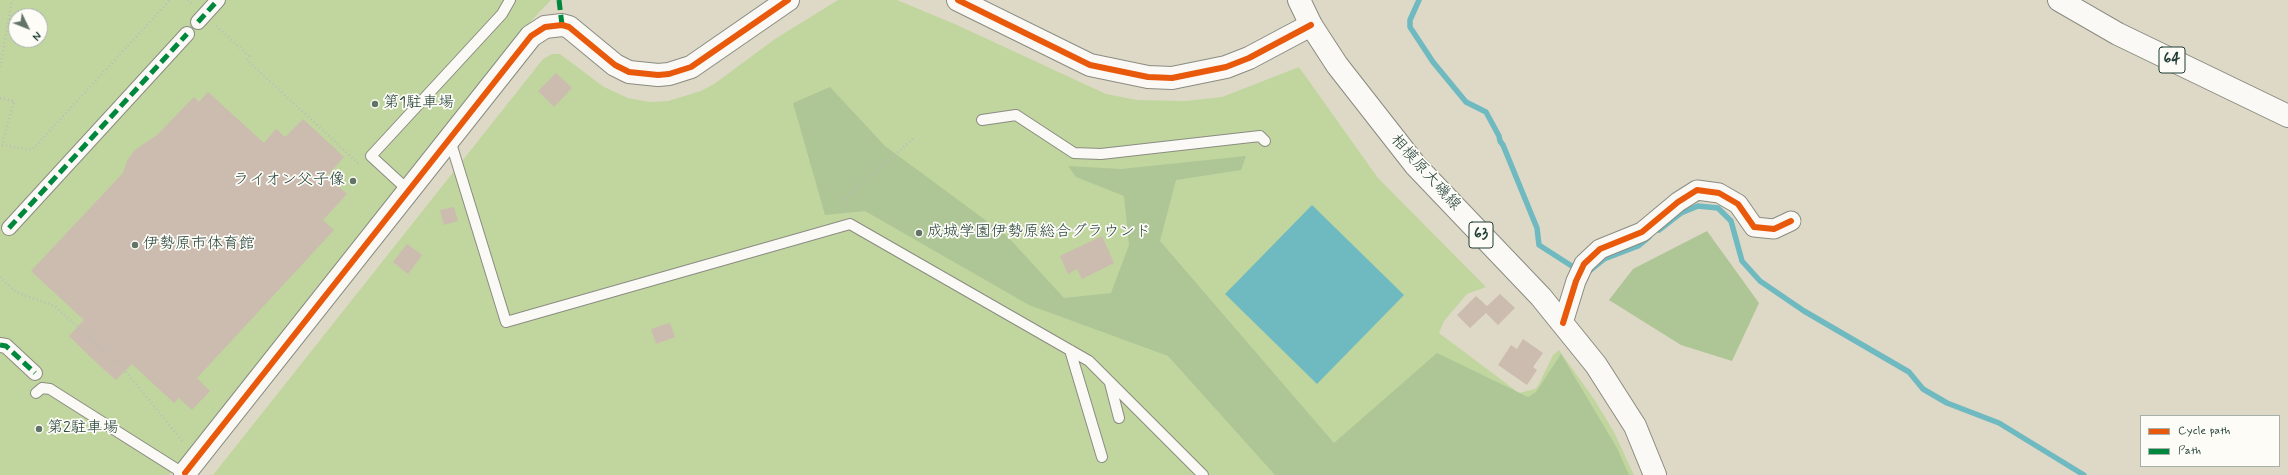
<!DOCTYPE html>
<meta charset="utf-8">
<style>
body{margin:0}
#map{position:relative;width:2288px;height:475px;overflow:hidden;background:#ded9c6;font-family:Mynerve,sans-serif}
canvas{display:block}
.legend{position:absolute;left:2140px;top:415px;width:140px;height:52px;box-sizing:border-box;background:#fdfcf7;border:1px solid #a4b0a9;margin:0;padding:5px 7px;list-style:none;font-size:12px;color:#1f3d34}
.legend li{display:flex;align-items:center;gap:8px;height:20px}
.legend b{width:20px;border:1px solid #a4b0a9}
.north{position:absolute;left:8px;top:8px;width:40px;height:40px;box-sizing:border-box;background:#fdfcf7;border:1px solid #a4b0a9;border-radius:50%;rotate:133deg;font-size:11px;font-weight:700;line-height:16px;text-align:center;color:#1f3d34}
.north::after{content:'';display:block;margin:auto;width:14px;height:18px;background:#627467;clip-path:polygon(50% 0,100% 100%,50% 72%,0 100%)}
</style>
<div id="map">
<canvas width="2288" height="475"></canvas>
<ul class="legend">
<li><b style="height:5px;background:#e8590c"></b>Cycle path</li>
<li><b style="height:5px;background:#00873e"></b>Path</li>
</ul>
<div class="north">N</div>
</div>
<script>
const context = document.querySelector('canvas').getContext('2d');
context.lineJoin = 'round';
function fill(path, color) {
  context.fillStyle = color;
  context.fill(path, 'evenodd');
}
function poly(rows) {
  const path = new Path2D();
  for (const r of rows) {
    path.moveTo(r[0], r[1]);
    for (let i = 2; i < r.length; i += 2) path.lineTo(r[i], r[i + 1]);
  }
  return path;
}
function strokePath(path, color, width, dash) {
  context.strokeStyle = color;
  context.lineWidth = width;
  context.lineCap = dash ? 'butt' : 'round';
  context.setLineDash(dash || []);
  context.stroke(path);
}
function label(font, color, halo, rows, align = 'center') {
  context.font = font + ' Mynerve,"Klee One",sans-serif';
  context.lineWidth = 3.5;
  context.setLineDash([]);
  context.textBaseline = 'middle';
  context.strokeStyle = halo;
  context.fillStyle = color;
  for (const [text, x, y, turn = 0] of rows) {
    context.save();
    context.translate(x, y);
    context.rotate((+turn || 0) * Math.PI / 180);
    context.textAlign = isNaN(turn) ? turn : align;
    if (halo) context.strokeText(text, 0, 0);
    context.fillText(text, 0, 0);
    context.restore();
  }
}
const green = poly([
 [0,0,551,0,530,22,169,475,0,475],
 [16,16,40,16,40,40,16,40],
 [838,0,897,0,957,25,1106,94,1137,100,1185,101,1222,97,1299,67,1378,178,1486,287,1467,294,1444,321,1439,333,1519,393,1535,389,1538,386,1553,355,1559,350,1594,399,1614,432,1634,475,213,475,543,59,552,54,560,54,604,87,628,98,650,102,668,101,701,91,714,84,775,39]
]);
const forest = poly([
 [830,87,885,146,1007,236,1064,298,1111,293,1129,245,1124,196,1076,177,1068,166,1121,169,1246,156,1241,170,1176,180,1160,241,1334,443,1437,353,1528,397,1536,392,1561,354,1617,448,1629,475,1275,475,1168,356,1029,305,865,211,825,215,793,103],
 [1707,231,1759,303,1732,361,1681,345,1609,300,1633,269]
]);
const water = poly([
 [1312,205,1404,295,1317,384,1225,294]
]);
const stream = poly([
 [1419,0,1410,20,1410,27,1433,62,1466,102,1486,112,1499,136,1500,141,1503,145,1537,228,1539,245,1578,270],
 [1659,230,1681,213,1698,206,1718,208,1731,221,1742,261,1760,281,1804,311,1909,372,1923,389,1947,403,1999,423,2084,475],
 [1588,272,1604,259,1638,246,1649,237]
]);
const building = poly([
 [556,73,572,88,554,107,538,91],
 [208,92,264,143,276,129,285,137,303,119,344,157,327,176,347,194,323,220,334,230,197,378,210,391,192,410,179,398,174,403,132,364,116,380,101,367,69,336,84,320,31,271,123,173,127,161,135,150,157,135,194,97,199,102],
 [454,207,458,221,444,225,440,210],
 [1102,236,1114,263,1082,279,1077,269,1068,274,1060,256],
 [407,244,422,255,408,274,393,262],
 [1500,294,1515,308,1498,325,1486,313,1470,328,1457,315,1476,296,1487,306],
 [670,323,675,337,656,344,651,329],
 [1523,339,1543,353,1533,367,1537,370,1527,385,1498,365,1511,345,1517,349]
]);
const path = poly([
 [188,0,194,5],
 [216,26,249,56,247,60,359,164],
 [0,67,12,0],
 [0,98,14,101,2,145,32,150,170,0],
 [847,212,844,199,914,138],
 [0,277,16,292,54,306,119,363,183,442]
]);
const service = poly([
 [982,120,1016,115,1074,153,1101,154,1260,136,1265,141],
 [450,140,506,322,850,224,1089,361,1203,475],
 [409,191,371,156,502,14,510,0],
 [1070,350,1102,457],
 [1110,383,1119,418],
 [36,393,42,388,50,389,186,475]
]);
const pedestrian = poly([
 [198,22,218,0],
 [9,228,187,34],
 [0,345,6,346,35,373]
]);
const minor = poly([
 [1563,323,1576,281,1584,264,1600,249,1642,232,1678,202,1697,190,1719,193,1738,204,1754,227,1774,229,1791,221]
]);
const tertiary = poly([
 [958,0,1090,65,1148,77,1172,78,1226,67,1249,58,1311,25],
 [185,473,531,36,545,27,562,25,569,27,615,65,629,72,658,75,669,74,691,67,788,0]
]);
const primary = poly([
 [1299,0,1311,25,1337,65,1416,166,1541,297,1596,365,1635,426,1655,475],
 [2059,0,2118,34,2288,116]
]);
const quiet = poly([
 [559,0,562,25],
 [198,22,218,0],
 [9,228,187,34],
 [0,345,6,346,35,373]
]);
const cycleway = poly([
 [958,0,1090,65,1148,77,1172,78,1226,67,1249,58,1311,25],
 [1563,323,1576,281,1584,264,1600,249,1642,232,1678,202,1697,190,1719,193,1738,204,1754,227,1774,229,1791,221],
 [185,473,531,36,545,27,562,25,569,27,615,65,629,72,658,75,669,74,691,67,788,0]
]);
const markers = [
 [375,104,4,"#627467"],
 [353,181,4,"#627467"],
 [919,233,4,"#627467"],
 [135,245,4,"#627467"],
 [39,429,4,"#627467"]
];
const shields = [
 [2172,60,26],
 [1481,235,24]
];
const shieldNames = [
 ["64",2172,60],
 ["63",1481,235]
];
const poiNames = [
 ["第1駐車場",383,104],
 ["ライオン父子像",345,181,"right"],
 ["成城学園伊勢原総合グラウンド",927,233],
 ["伊勢原市体育館",143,245],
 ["第2駐車場",47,429]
];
const streetNames = [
 ["相模原大磯線",1425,173,48]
];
fill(green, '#c1d69f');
fill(forest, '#aec596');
fill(water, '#6fbac1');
strokePath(stream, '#6fbac1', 5.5);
fill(building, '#ccbbaf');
strokePath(service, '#8a8c81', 12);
strokePath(pedestrian, '#8a8c81', 16);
strokePath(minor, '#8a8c81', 21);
strokePath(tertiary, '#8a8c81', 24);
strokePath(primary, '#8a8c81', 24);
strokePath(path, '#babdb8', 2.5, [1, 3]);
strokePath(service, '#faf9f6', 10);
strokePath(pedestrian, '#faf9f6', 14);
strokePath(minor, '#faf9f6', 19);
strokePath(tertiary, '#faf9f6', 22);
strokePath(primary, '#faf9f6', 22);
strokePath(quiet, '#00873e', 5, [10, 5]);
strokePath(cycleway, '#e8590c', 6);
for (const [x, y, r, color] of markers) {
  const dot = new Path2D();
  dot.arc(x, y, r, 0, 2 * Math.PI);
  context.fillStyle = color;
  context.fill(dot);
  strokePath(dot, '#fdfcf7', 1.5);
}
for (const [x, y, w] of shields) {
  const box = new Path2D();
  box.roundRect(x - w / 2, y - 13, w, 26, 3);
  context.fillStyle = '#fdfcf7';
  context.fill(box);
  strokePath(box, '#1f3d34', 1);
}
label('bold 15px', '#1f3d34', null, shieldNames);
label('16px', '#1f3d34', '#fdfcf7', poiNames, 'left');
label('16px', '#1f3d34', '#fdfcf7', streetNames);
</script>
